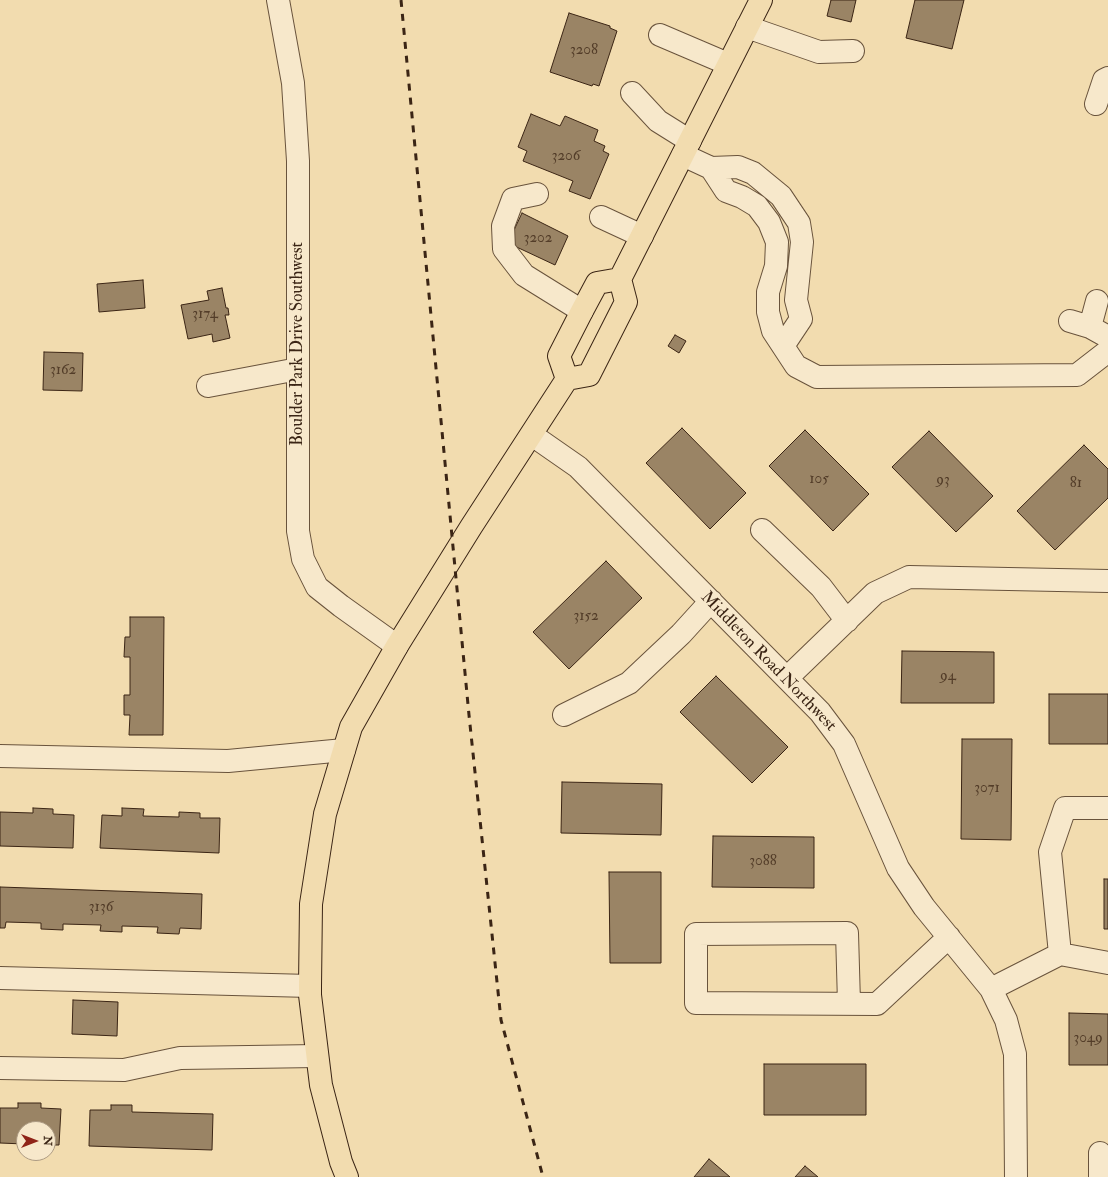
<!DOCTYPE html>
<style>
body{margin:0}
#map{position:relative;width:1108px;height:1177px;overflow:hidden;background:#f2dcaf;font-family:"IM FELL Double Pica",serif}
canvas{display:block}
.north{position:absolute;left:16px;top:1121px;width:40px;height:40px;box-sizing:border-box;background:#f7e8cb;border:1px solid #ac9a82;border-radius:50%;rotate:90deg;font-size:11px;font-weight:700;line-height:16px;text-align:center;color:#3b2515}
.north::after{content:'';display:block;margin:auto;width:14px;height:18px;background:#8f2418;clip-path:polygon(50% 0,100% 100%,50% 72%,0 100%)}
</style>
<div id="map">
<canvas width="1108" height="1177"></canvas>
<div class="north">N</div>
</div>
<script>
const context = document.querySelector('canvas').getContext('2d');
context.lineJoin = 'round';
function fill(path, color) {
  context.fillStyle = color;
  context.fill(path, 'evenodd');
}
function poly(rows) {
  const path = new Path2D();
  for (const r of rows) {
    path.moveTo(r[0], r[1]);
    for (let i = 2; i < r.length; i += 2) path.lineTo(r[i], r[i + 1]);
  }
  return path;
}
function strokePath(path, color, width, dash) {
  context.strokeStyle = color;
  context.lineWidth = width;
  context.lineCap = dash ? 'butt' : 'round';
  context.setLineDash(dash || []);
  context.stroke(path);
}
function label(font, color, halo, rows, align = 'center') {
  context.font = font + ' "IM FELL Double Pica",serif';
  context.lineWidth = 3;
  context.setLineDash([]);
  context.textBaseline = 'middle';
  context.strokeStyle = halo;
  context.fillStyle = color;
  for (const [text, x, y, turn = 0] of rows) {
    context.save();
    context.translate(x, y);
    context.rotate((+turn || 0) * Math.PI / 180);
    context.textAlign = isNaN(turn) ? turn : align;
    if (halo) context.strokeText(text, 0, 0);
    context.fillText(text, 0, 0);
    context.restore();
  }
}
const building = poly([
 [831,0,856,0,851,22,827,16,831,0],
 [915,0,964,0,952,49,906,38,915,0],
 [569,13,610,26,610,28,617,31,599,86,593,84,592,86,550,72,569,13],
 [531,114,560,126,565,116,598,130,594,141,605,146,603,151,609,154,590,199,569,191,573,181,523,161,527,151,518,147,531,114],
 [522,213,568,236,555,265,508,243,522,213],
 [143,280,145,308,99,312,97,284,143,280],
 [222,288,226,308,228,308,229,315,225,315,230,338,213,342,212,334,188,339,181,305,209,300,207,291,222,288],
 [675,335,686,341,679,353,668,346,675,335],
 [44,352,83,353,82,391,43,390,44,352],
 [682,428,746,493,710,529,646,463,682,428],
 [805,430,869,494,833,531,769,466,805,430],
 [929,431,993,496,956,532,892,467,929,431],
 [1084,445,1108,469,1108,498,1055,550,1017,511,1084,445],
 [606,561,642,598,569,669,533,632,606,561],
 [130,617,164,617,163,735,129,735,130,715,124,715,124,695,130,695,130,657,124,657,125,637,130,637,130,617],
 [902,651,994,652,994,703,901,703,902,651],
 [716,676,788,747,752,783,680,712,716,676],
 [1049,694,1108,694,1108,744,1049,744,1049,694],
 [962,739,1012,739,1011,840,961,839,962,739],
 [562,782,662,784,661,835,561,833,562,782],
 [33,808,53,809,53,814,74,815,73,848,0,846,0,812,33,813,33,808],
 [122,808,144,809,143,816,179,817,179,812,200,813,200,818,220,818,219,853,100,848,102,815,122,816,122,808],
 [713,836,814,837,814,888,712,887,713,836],
 [609,872,661,872,661,963,610,963,609,872],
 [1104,879,1108,879,1108,929,1104,929,1104,879],
 [0,887,202,894,201,929,180,928,179,934,157,933,158,927,122,926,122,932,100,931,101,925,63,924,63,930,41,929,41,923,6,922,5,928,0,928,0,887],
 [73,1000,118,1002,117,1036,72,1034,73,1000],
 [1069,1013,1108,1014,1108,1065,1069,1065,1069,1013],
 [764,1064,866,1064,866,1115,764,1115,764,1064],
 [18,1103,41,1103,41,1108,61,1109,59,1145,48,1145,48,1129,24,1129,24,1144,0,1143,0,1108,18,1108,18,1103],
 [111,1105,132,1105,132,1112,213,1114,212,1150,89,1146,90,1110,111,1110,111,1105],
 [709,1159,730,1177,694,1177,709,1159],
 [805,1166,818,1177,795,1177,805,1166]
]);
const minor = poly([
 [278,0,293,83,298,161,298,531,303,559,317,587,341,606,397,646],
 [747,27,819,52,853,51],
 [660,35,728,64],
 [632,93,658,121,690,141],
 [1096,104,1104,80,1108,78],
 [683,155,711,168,738,167,753,173,781,196,799,223,802,242,796,300,801,319,783,346],
 [711,168,726,191,742,197,757,206,769,222,777,242,776,266,768,292,768,312,773,331,796,366,817,377,1077,375,1108,351],
 [537,194,513,199,503,226,504,249,524,275,582,311],
 [601,217,642,236],
 [1097,301,1090,327,1108,337],
 [1070,321,1090,327],
 [208,386,298,369],
 [532,435,578,467,820,712,844,744,898,868,924,907,991,989,1006,1020,1015,1054,1016,1177],
 [762,530,821,587,847,621],
 [787,678,875,593,909,577,1108,581],
 [564,715,629,683,681,634,711,601],
 [0,756,228,761,344,750],
 [1060,954,1050,852,1065,808,1108,808],
 [1060,954,1108,963],
 [0,978,310,986],
 [991,989,1060,954],
 [849,1003,847,933,696,934,696,1003,877,1004,949,937],
 [0,1068,124,1070,180,1058,317,1056],
 [1100,1177,1100,1153]
]);
const major = poly([
 [567,379,559,356,582,311,597,283,620,279],
 [347,1177,341,1162,321,1085,310,995,310,986,311,904,325,814,351,727,397,646,471,527,567,379,589,375,626,302,620,279,761,0]
]);
const rail = poly([
 [401,0,469,715,501,1020,543,1177]
]);
const numberNames = [
 ["3208",584,51],
 ["3206",566,157],
 ["3202",538,239],
 ["3174",205,315],
 ["3162",63,371],
 ["105",819,480],
 ["93",943,481],
 ["81",1076,484],
 ["3152",586,617],
 ["94",948,677],
 ["3071",987,789],
 ["3088",763,862],
 ["3136",101,908],
 ["3049",1088,1039]
];
const streetNames = [
 ["Boulder Park Drive Southwest",298,344,-90],
 ["Middleton Road Northwest",768,662,46]
];
fill(building, '#9a8465');
strokePath(building, '#3b2515', 1);
strokePath(minor, '#69533c', 24);
strokePath(major, '#3b2515', 24);
strokePath(minor, '#f7e8cb', 22);
strokePath(major, '#f2dcaf', 22);
strokePath(rail, '#3b2515', 3, [7, 7]);
label('15px', '#533d29', null, numberNames);
label('17px', '#3b2515', '#f7e8cb', streetNames);
</script>
